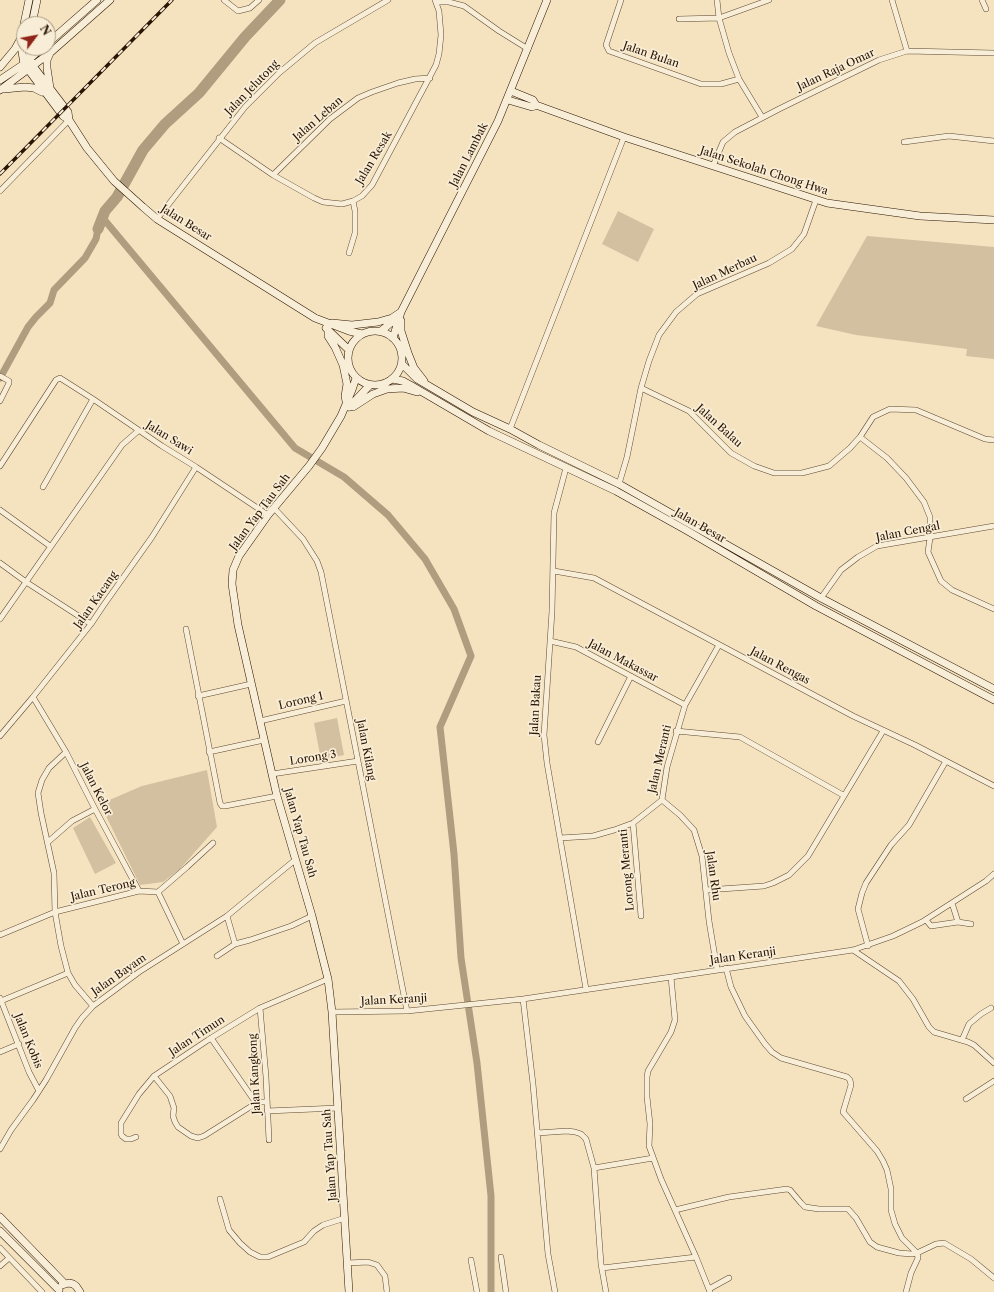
<!DOCTYPE html>
<style>
body{margin:0}
#map{position:relative;width:994px;height:1292px;overflow:hidden;background:#f5e3c0;font-family:"Libre Caslon Text",serif}
canvas{display:block}
.north{position:absolute;left:16px;top:16px;width:40px;height:40px;box-sizing:border-box;background:#f8edd6;border:1px solid #a69782;border-radius:50%;rotate:58deg;font-size:11px;font-weight:700;line-height:16px;text-align:center;color:#2a1503}
.north::after{content:'';display:block;margin:auto;width:14px;height:18px;background:#8f2418;clip-path:polygon(50% 0,100% 100%,50% 72%,0 100%)}
</style>
<div id="map">
<canvas width="994" height="1292"></canvas>
<div class="north">N</div>
</div>
<script>
const context = document.querySelector('canvas').getContext('2d');
context.lineJoin = 'round';
function fill(path, color) {
  context.fillStyle = color;
  context.fill(path, 'evenodd');
}
function poly(rows) {
  const path = new Path2D();
  for (const r of rows) {
    if (r.length === 3) {
      path.moveTo(r[0] + r[2], r[1]);
      path.arc(r[0], r[1], r[2], 0, 2 * Math.PI);
      continue;
    }
    path.moveTo(r[0], r[1]);
    for (let i = 2; i < r.length; i += 2) path.lineTo(r[i], r[i + 1]);
  }
  return path;
}
function strokePath(path, color, width, dash) {
  context.strokeStyle = color;
  context.lineWidth = width;
  context.lineCap = dash ? 'butt' : 'round';
  context.setLineDash(dash || []);
  context.stroke(path);
}
function label(font, color, halo, rows, align = 'center') {
  context.font = font + ' "Libre Caslon Text",serif';
  context.lineWidth = 3.5;
  context.setLineDash([]);
  context.textBaseline = 'middle';
  context.strokeStyle = halo;
  context.fillStyle = color;
  for (const [text, x, y, turn = 0] of rows) {
    context.save();
    context.translate(x, y);
    context.rotate((+turn || 0) * Math.PI / 180);
    context.textAlign = isNaN(turn) ? turn : align;
    if (halo) context.strokeText(text, 0, 0);
    context.fillText(text, 0, 0);
    context.restore();
  }
}
const green = poly([
 [618,211,654,229,638,262,602,244],
 [867,236,994,247,994,359,966,356,967,349,856,335,816,326],
 [337,718,344,755,321,760,314,723],
 [207,770,217,827,180,869,163,882,140,885,100,804,142,786],
 [90,817,116,863,95,874,73,828]
]);
const canal = poly([
 [102,217,295,448,344,477,388,515,425,559,454,609,471,656,440,727,454,854,461,958,477,1063,491,1196,491,1292],
 [0,378,28,327,36,317,50,303,54,290,85,258,96,239,98,229]
]);
const river = poly([
 [98,229,105,211,117,197,143,150,165,124,199,93,245,37,280,0]
]);
const street = poly([
 [224,0,238,11,250,8,259,0],
 [621,0,606,45,609,51,701,84,721,84,739,79],
 [717,0,719,18,729,53,739,79,762,117],
 [892,0,907,51],
 [982,0,986,9],
 [436,2,449,2,464,6,499,31,528,49],
 [679,19,719,18,769,0],
 [219,138,273,175,314,198,323,202,342,204,353,201,362,196,372,185,436,65,439,54,441,35,439,11,435,0],
 [904,142,949,136,994,141],
 [713,166,723,142,735,132,779,109,879,60,907,51,994,53],
 [273,175,330,119,358,98,372,92,398,83,415,79,430,78],
 [0,191,69,120],
 [157,219,245,107,279,73,315,43,388,0],
 [349,253,355,233,355,211,353,201],
 [0,376,9,381,9,383,0,401],
 [641,388,689,411,731,453,754,466,774,473,802,473,829,466,850,448,860,437,873,417,890,409,916,410,985,439,994,440],
 [510,429,624,137],
 [860,437,887,458,906,478,924,502,930,517,930,538,928,552,941,581,952,590,994,609],
 [0,466,56,380,60,378,93,399,162,446,196,467,268,515],
 [566,468,554,513,552,611,544,735,547,763,586,989],
 [619,484,627,457,641,388,649,361,659,335,676,312,697,294,769,263,792,249,804,234,816,200],
 [43,487,93,399],
 [274,508,303,539,317,561,321,572,407,1011],
 [0,510,50,546],
 [0,563,26,582,91,624],
 [554,571,594,578,853,716,915,745,994,786],
 [821,598,841,570,858,557,877,546,994,526],
 [0,619,122,445,138,431],
 [186,629,220,803,222,806,225,806,277,796],
 [550,641,576,647,685,705],
 [198,696,251,684],
 [33,697,66,752,95,809,139,891],
 [260,721,346,701],
 [676,731,740,737,843,795],
 [0,736,33,697,91,624,103,606,152,537,196,467],
 [598,742,631,676],
 [66,752,49,768,42,780,38,793,41,813,54,873,55,912,61,946,68,973,75,985,93,1006],
 [209,752,264,740],
 [272,774,358,761],
 [662,800,680,815,694,830,702,856,709,921,717,969],
 [633,823,641,916],
 [560,838,593,836,614,830,633,823,662,800,667,767,685,705,719,645],
 [48,842,72,821,95,809],
 [706,890,764,886,773,883,789,875,808,856,883,731],
 [158,892,187,867,213,843],
 [158,892,183,944],
 [952,903,958,922],
 [227,916,235,944],
 [926,920,931,926,958,922,971,924],
 [0,935,55,912,139,891,158,892],
 [868,946,858,909,862,893,866,883,891,845,909,825,946,761],
 [853,950,899,981,913,999,929,1027,934,1032,968,1042,974,1045,994,1063],
 [217,956,235,944,250,940,291,926,312,916],
 [726,968,731,987,745,1016,765,1044,772,1052,781,1058,847,1077,850,1080,851,1085,843,1112,877,1151,883,1161,887,1170,891,1189,891,1210,895,1224,902,1238,917,1253,918,1258,911,1273,906,1292],
 [671,977,675,1020,671,1032,648,1071,647,1077,647,1097,650,1124,649,1146,661,1179,696,1257,710,1292],
 [0,998,29,1072,39,1091],
 [523,999,533,1084,548,1254,555,1292],
 [1,1001,68,973],
 [260,1008,266,1077,269,1140],
 [332,1012,407,1011,523,999,853,950,893,936,922,922,986,881,994,874],
 [211,1038,256,1103],
 [962,1040,969,1024,981,1014,991,1008],
 [0,1052,19,1044],
 [154,1076,170,1096,174,1108,173,1116,175,1122,178,1127,191,1136,198,1138,204,1136,258,1102,266,1102],
 [966,1099,994,1081],
 [267,1111,338,1108],
 [537,1133,567,1131,575,1132,581,1134,586,1139,594,1168],
 [136,1137,131,1139,126,1139,122,1136,121,1134,121,1123,139,1094,154,1076,208,1040,260,1008,328,979],
 [0,1149,11,1130,33,1100,46,1080,75,1028,82,1018,93,1006,139,972,227,916,295,860],
 [220,1199,229,1230,240,1243,250,1252,260,1257,268,1257,304,1242,314,1231,323,1225,345,1218],
 [675,1210,729,1197,787,1189,790,1190,801,1203,805,1207,819,1209,848,1209,856,1218,870,1242,877,1247,899,1253,912,1254,917,1253,936,1244,944,1243,971,1259,994,1278],
 [0,1248,42,1292],
 [501,1257,506,1292],
 [471,1260,477,1292],
 [348,1263,368,1262,377,1265,385,1276,387,1292],
 [0,1266,9,1258],
 [602,1268,696,1257],
 [709,1289,729,1278],
 [606,1292,601,1264,594,1168,653,1158]
]);
const secondary = poly([
 [24,24,29,0],
 [32,24,37,0],
 [24,25,21,46,24,64,63,116,69,120],
 [48,43,97,0],
 [29,48,30,59,33,66,68,112,69,120,87,148,114,181,143,207,157,219,315,318,349,331,362,334],
 [50,53,47,60,47,68,50,88],
 [0,67,15,49,20,40],
 [0,80,24,64,42,48],
 [4,89,25,87,34,88,42,92],
 [0,90,50,53,110,0],
 [511,91,533,100,536,105],
 [508,100,532,107,536,105,624,137,827,203,920,216,994,220],
 [401,321,401,331,408,353,414,368,424,381],
 [332,323,352,325,378,322,392,318,401,312],
 [326,328,349,350],
 [328,330,328,336,335,347,343,365,347,384,345,396,346,401],
 [375,358,27],
 [381,331,398,317],
 [393,338,401,312,498,121,547,0],
 [402,364,417,379,473,412,510,429,539,445,619,484,821,598,994,689],
 [392,379,403,381,412,386,489,431,616,491,686,530,816,606,994,700],
 [350,406,353,407,373,394,387,389,403,388,417,392],
 [349,407,370,385],
 [0,1217,65,1284],
 [0,1231,59,1290],
 [62,1285,69,1283,73,1284,76,1286,80,1292],
 [349,1292,332,1012,328,979,312,916,277,796,238,625,232,584,233,570,239,556,268,515,309,466,322,448,341,416,352,390,356,378]
]);
const rail = poly([
 [0,174,172,0]
]);
const streetNames = [
 ["Jalan Bulan",651,55,19],
 ["Jalan Raja Omar",836,70,-25],
 ["Jalan Jelutong",252,88,-46],
 ["Jalan Leban",318,119,-41],
 ["Jalan Lambak",469,155,-63],
 ["Jalan Resak",374,158,-59],
 ["Jalan Sekolah Chong Hwa",764,171,18],
 ["Jalan Besar",186,223,32],
 ["Jalan Merbau",725,272,-25],
 ["Jalan Balau",719,426,42],
 ["Jalan Sawi",169,438,32],
 ["Jalan Yap Tau Sah",260,512,-53],
 ["Jalan Besar",700,526,30],
 ["Jalan Cengal",908,532,-11],
 ["Jalan Kacang",96,600,-55],
 ["Jalan Makassar",623,661,28],
 ["Jalan Rengas",780,666,28],
 ["Lorong 1",301,701,-13],
 ["Jalan Bakau",536,705,-87],
 ["Jalan Kilang",366,750,79],
 ["Lorong 3",313,758,-9],
 ["Jalan Meranti",660,759,-77],
 ["Jalan Kelor",96,789,63],
 ["Jalan Yap Tau Sah",300,833,74],
 ["Lorong Meranti",627,870,-95],
 ["Jalan Rhu",713,876,82],
 ["Jalan Terong",103,890,-13],
 ["Jalan Keranji",743,956,-8],
 ["Jalan Bayam",119,975,-35],
 ["Jalan Keranji",394,1000,-3],
 ["Jalan Timun",197,1036,-33],
 ["Jalan Kobis",28,1041,68],
 ["Jalan Kangkong",255,1074,-93],
 ["Jalan Yap Tau Sah",330,1155,-94]
];
fill(green, '#d2c0a0');
strokePath(canal, '#b09d80', 7);
strokePath(river, '#b09d80', 11);
strokePath(street, '#5d4832', 6);
strokePath(secondary, '#2a1503', 8);
strokePath(street, '#f8edd6', 5);
strokePath(secondary, '#f8edd6', 7);
strokePath(rail, '#2a1503', 3.5);
strokePath(rail, '#f8edd6', 2, [6]);
label('11px', '#2a1503', '#f8edd6', streetNames);
</script>
